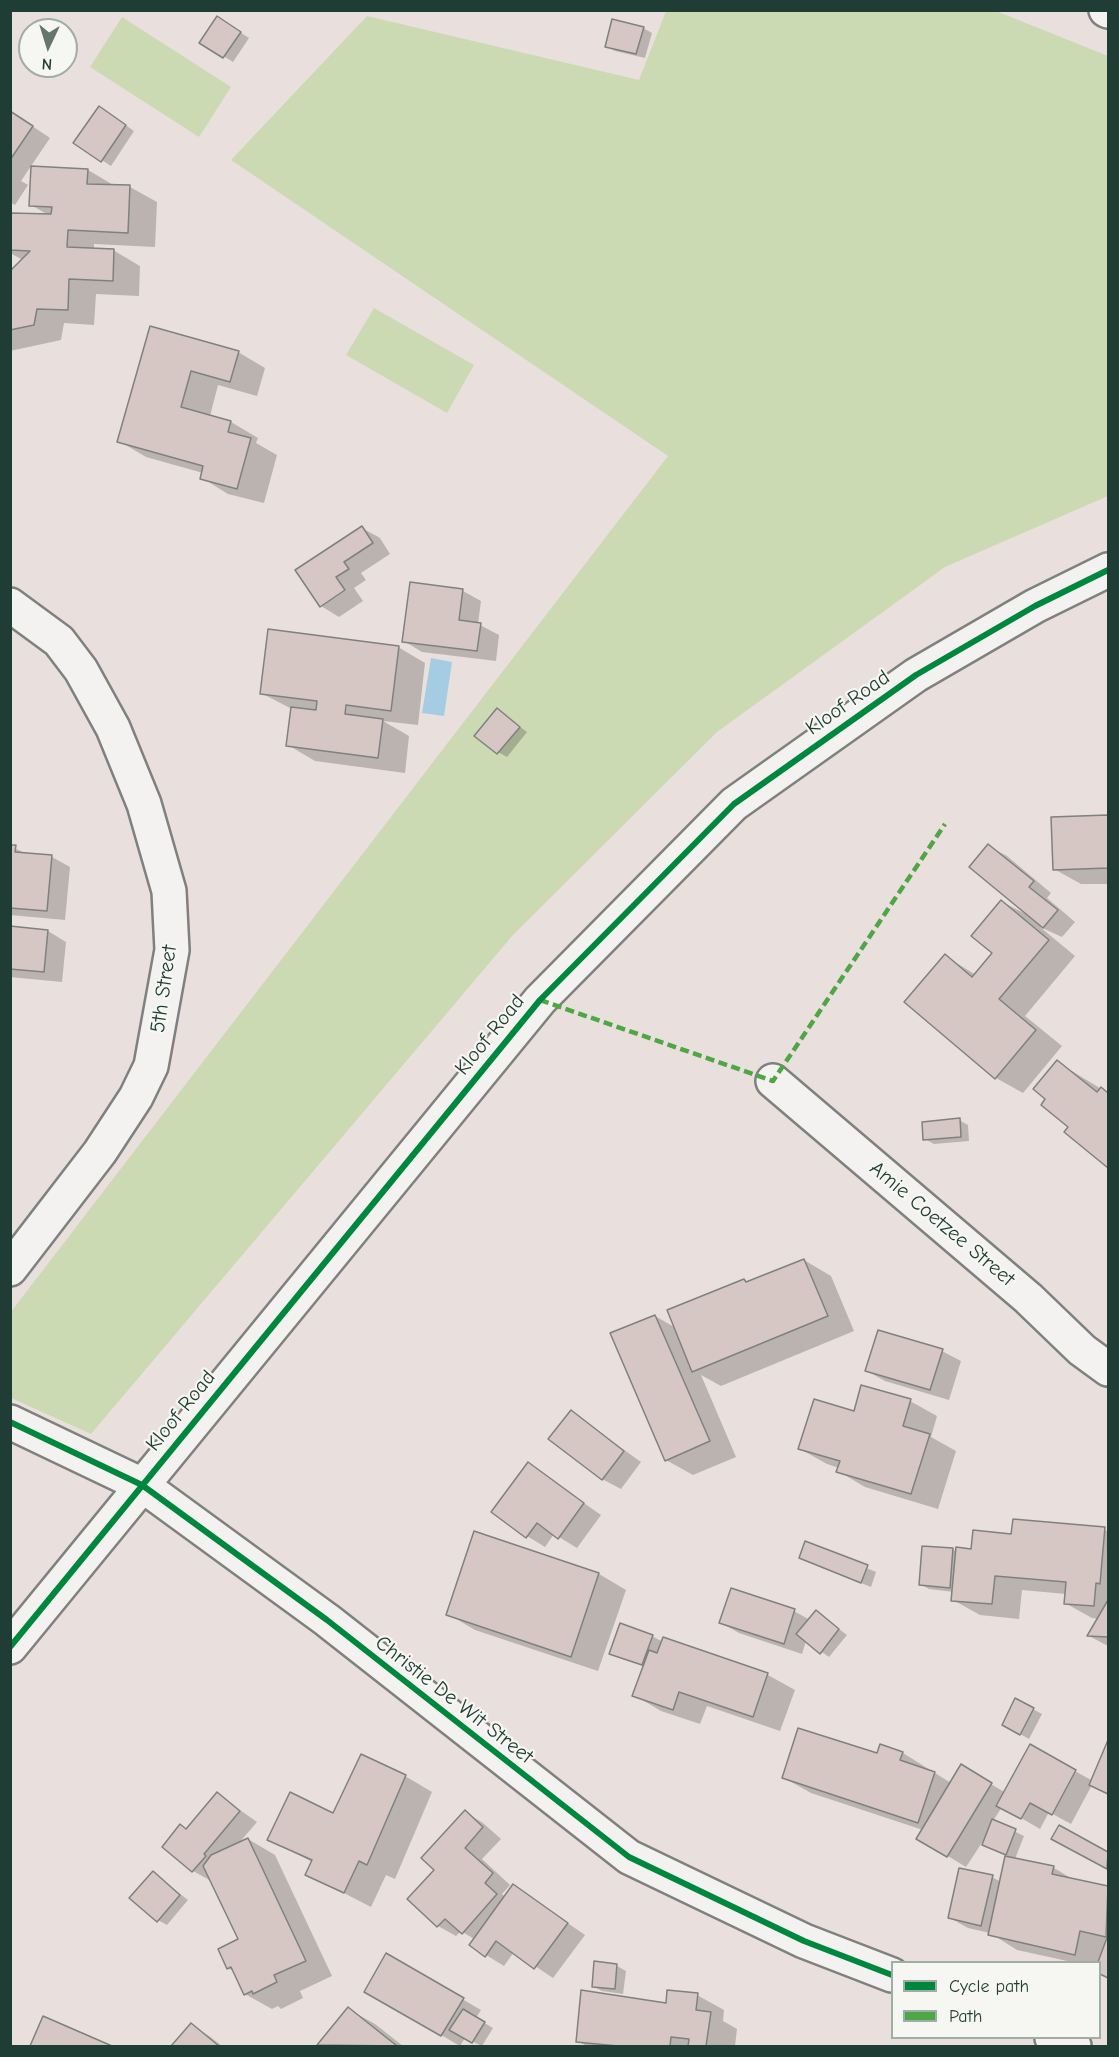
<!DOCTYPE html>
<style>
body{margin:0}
#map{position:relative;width:1119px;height:2057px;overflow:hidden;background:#e9e0dd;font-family:"Comic Neue",sans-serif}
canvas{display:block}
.frame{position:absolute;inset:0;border:12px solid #1f3d34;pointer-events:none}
.legend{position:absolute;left:891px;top:1961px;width:210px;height:78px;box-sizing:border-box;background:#f6f6f2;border:2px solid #a0aca6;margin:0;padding:8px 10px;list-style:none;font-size:18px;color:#1f3d34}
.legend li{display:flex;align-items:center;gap:12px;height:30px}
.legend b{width:30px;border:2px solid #a0aca6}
.north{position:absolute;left:18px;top:18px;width:60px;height:60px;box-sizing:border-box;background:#f6f6f2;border:2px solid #a0aca6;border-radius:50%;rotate:184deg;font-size:16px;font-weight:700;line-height:24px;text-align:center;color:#1f3d34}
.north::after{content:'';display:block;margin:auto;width:21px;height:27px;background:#66766f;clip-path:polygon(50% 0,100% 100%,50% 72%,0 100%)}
</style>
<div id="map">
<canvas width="1119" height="2057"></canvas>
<div class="frame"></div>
<ul class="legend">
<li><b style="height:8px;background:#00873e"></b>Cycle path</li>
<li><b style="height:8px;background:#4fa644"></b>Path</li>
</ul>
<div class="north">N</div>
</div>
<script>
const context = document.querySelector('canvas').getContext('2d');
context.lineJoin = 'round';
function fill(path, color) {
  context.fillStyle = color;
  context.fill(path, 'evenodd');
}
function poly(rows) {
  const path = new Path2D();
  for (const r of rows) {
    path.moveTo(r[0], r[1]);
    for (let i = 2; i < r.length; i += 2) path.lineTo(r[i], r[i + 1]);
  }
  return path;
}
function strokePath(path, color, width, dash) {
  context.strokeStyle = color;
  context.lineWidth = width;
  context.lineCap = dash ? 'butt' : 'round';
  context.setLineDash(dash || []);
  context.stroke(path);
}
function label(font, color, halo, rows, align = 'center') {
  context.font = font + ' "Comic Neue",sans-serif';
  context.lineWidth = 4.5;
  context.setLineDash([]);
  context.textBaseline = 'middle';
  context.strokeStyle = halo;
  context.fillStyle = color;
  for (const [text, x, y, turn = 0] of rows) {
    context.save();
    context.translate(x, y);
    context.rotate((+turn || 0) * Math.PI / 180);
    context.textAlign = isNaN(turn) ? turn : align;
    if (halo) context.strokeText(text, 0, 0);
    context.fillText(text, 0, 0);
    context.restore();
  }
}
const green = poly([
 [666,11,996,11,1108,56,1108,496,945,567,717,732,513,935,91,1434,11,1398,10,1313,668,456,231,160,367,16,639,80],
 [122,17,231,87,199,137,90,67],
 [374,308,474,365,447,413,346,355]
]);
const water = poly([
 [431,658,452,662,444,716,422,713]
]);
const shadow = poly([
 [226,23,249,38,233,62,201,42],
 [643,28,652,33,645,58,615,51,606,46],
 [10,111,50,138,21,181,28,185,15,205,10,202],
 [108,113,134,131,111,166,75,143],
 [88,170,115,186,130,187,157,202,155,247,94,244,94,249,113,250,140,266,139,296,96,294,94,325,64,323,61,340,10,351,10,273,23,260,10,253,10,214,50,216,31,205],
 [151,327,238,352,265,368,257,396,218,385,210,416,231,422,258,438,256,443,277,455,264,503,228,494,202,478,203,473,146,457,119,441],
 [362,528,380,538,390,554,361,573,366,580,354,588,363,601,339,617,321,606,297,571],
 [463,591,481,601,478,624,499,635,496,661,422,652,404,641],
 [398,647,425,663,418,725,383,721,409,736,405,773,315,761,288,745,292,709,261,693],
 [497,710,527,732,507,757,498,752],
 [1108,816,1108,884,1081,884,1054,869,1052,818],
 [10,846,29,855,52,857,70,867,65,920,10,915],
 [988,846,1007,856,1051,893,1047,898,1075,922,1062,937,1040,927,1075,956,1025,1016,1062,1046,1023,1093,996,1078,906,1002,945,956,976,975,994,953,1002,902,1032,917],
 [10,928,48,931,66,942,62,982,10,977],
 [1057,1062,1108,1093,1108,1166,1066,1132,1070,1127,1047,1099],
 [959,1120,968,1125,969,1141,934,1144,925,1139],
 [804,1260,831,1276,854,1331,721,1386,701,1375,736,1457,693,1475,666,1460,655,1316,676,1328,744,1280,748,1283],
 [942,1351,961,1361,949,1400,885,1381,867,1371],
 [910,1401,937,1416,931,1437,956,1451,938,1509,865,1487,838,1471,839,1468,827,1464,800,1449,855,1413],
 [571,1412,641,1462,621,1489,602,1479],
 [528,1464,601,1515,577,1548,554,1534,545,1547,527,1536],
 [1014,1521,1108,1531,1108,1646,1089,1636,1099,1619,1092,1618,1065,1603,1066,1594,1022,1590,1019,1619,980,1615,953,1600,954,1592,929,1589,920,1584,953,1549,957,1552,973,1550,1012,1535],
 [475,1533,599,1574,626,1590,598,1671,475,1630,448,1614],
 [806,1543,876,1572,871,1587,800,1558],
 [794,1611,810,1620,816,1612,847,1635,829,1657,806,1641,802,1654,739,1633,721,1623],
 [652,1636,663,1642,664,1639,768,1675,795,1690,780,1731,707,1706,700,1724,661,1711,634,1695,644,1666,611,1653],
 [1016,1700,1042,1714,1029,1739,1004,1725],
 [1108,1744,1108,1795,1092,1785,1071,1824,1049,1812,1040,1829,1002,1807,993,1821,1024,1836,1015,1859,1054,1868,1076,1881,1108,1888,1108,1979,1100,1974,1100,1962,1072,1962,1017,1950,990,1933,968,1928,950,1918,992,1877,1001,1882,1007,1855,992,1849,987,1835,966,1867,918,1838,923,1830,811,1793,784,1778,878,1755,881,1746,903,1753,951,1783,979,1777,1006,1793,1031,1747,1093,1781],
 [405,1776,432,1792,395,1879,386,1875,371,1907,307,1874,312,1862,269,1839,334,1815],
 [217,1794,257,1822,239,1843,248,1839,275,1855,332,1976,300,1991,303,1998,281,2009,278,2006,272,2009,245,1994,235,1972,228,1968,240,1940,213,1882,193,1871,164,1847,181,1826,187,1830],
 [465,1812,483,1823,501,1839,482,1859,510,1885,502,1894,505,1897,514,1886,585,1935,553,1978,514,1952,504,1966,486,1955,474,1939,461,1931,456,1936,438,1926,409,1899,436,1870],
 [153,1873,188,1900,167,1925,158,1920],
 [387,1955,481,2010,476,2018,493,2028,482,2046,465,2038,460,2046,366,1991],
 [596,1963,617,1966,626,1971,623,1994,602,1991,593,1986],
 [697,1995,724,2010,723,2021,737,2029,735,2046,587,2046,577,2041],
 [348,2009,375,2024,403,2046,322,2046,319,2045],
 [43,2018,108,2046,31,2046],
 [191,2025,209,2036,222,2046,173,2046]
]);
const building = poly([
 [217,16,241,32,223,58,199,43,217,16],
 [612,19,644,27,636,54,605,47,612,19],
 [99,106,126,125,101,162,73,143,99,106],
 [10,111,33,126,10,160,10,111],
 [31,166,88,169,87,184,130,185,128,233,68,230,67,247,114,249,113,281,69,279,68,310,37,309,34,325,10,330,10,271,30,251,10,250,10,213,51,214,52,207,29,206,31,166],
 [150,326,239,351,230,382,191,371,181,407,231,421,228,432,251,438,237,489,200,479,203,466,117,442,150,326],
 [362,526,373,543,344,562,349,569,336,577,345,590,320,607,295,570,362,526],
 [410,582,463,589,459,620,481,623,477,651,402,642,410,582],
 [268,629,399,646,391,711,346,705,345,714,383,719,378,758,286,746,291,707,316,710,317,701,260,694,268,629],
 [497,708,520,727,497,754,474,736,497,708],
 [1108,815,1108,868,1053,870,1051,817,1108,815],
 [988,844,1034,881,1029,887,1058,910,1043,928,969,867,988,844],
 [10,845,16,845,15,852,52,855,47,911,10,908,10,845],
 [1001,900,1049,940,999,999,1036,1030,995,1079,904,1002,945,954,972,977,992,953,971,936,1001,900],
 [10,926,48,930,44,972,10,969,10,926],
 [1057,1060,1097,1092,1101,1087,1108,1093,1108,1168,1064,1132,1068,1127,1041,1105,1045,1099,1033,1089,1057,1060],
 [960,1118,961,1137,923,1140,922,1122,960,1118],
 [804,1259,828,1316,692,1372,667,1310,744,1279,746,1282,804,1259],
 [655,1315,710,1441,665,1461,610,1333,655,1315],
 [878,1330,943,1349,930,1390,865,1371,878,1330],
 [861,1385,911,1399,903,1426,930,1434,911,1494,836,1472,840,1461,798,1449,814,1399,854,1411,861,1385],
 [571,1410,624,1451,602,1480,548,1439,571,1410],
 [528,1462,584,1503,558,1539,537,1523,526,1538,491,1512,528,1462],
 [1013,1519,1105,1527,1100,1584,1096,1583,1094,1606,1064,1604,1066,1582,995,1576,992,1604,951,1601,956,1547,971,1549,973,1530,1011,1534,1013,1519],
 [474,1531,599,1573,571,1657,446,1615,474,1531],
 [805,1541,868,1565,861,1583,799,1558,805,1541],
 [922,1546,953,1548,950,1588,919,1585,922,1546],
 [731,1588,795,1609,784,1644,719,1623,731,1588],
 [1108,1600,1108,1637,1087,1636,1108,1600],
 [816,1610,839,1629,820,1654,796,1634,816,1610],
 [620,1623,653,1635,642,1665,609,1654,620,1623],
 [663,1637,768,1673,753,1717,679,1692,673,1710,632,1696,649,1650,657,1653,663,1637],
 [1015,1698,1034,1708,1020,1735,1002,1725,1015,1698],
 [798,1728,877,1753,880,1744,903,1752,900,1760,935,1772,918,1823,782,1778,798,1728],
 [1108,1740,1108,1794,1089,1785,1108,1740],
 [1030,1744,1076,1770,1052,1815,1030,1803,1021,1819,996,1806,1030,1744],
 [361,1754,406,1775,367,1865,359,1861,344,1893,305,1875,312,1860,267,1840,290,1792,333,1813,361,1754],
 [961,1764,992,1783,947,1857,916,1839,961,1764],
 [217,1792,240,1811,204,1854,206,1856,192,1872,162,1847,180,1824,186,1829,217,1792],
 [465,1810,483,1827,465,1848,493,1873,485,1883,497,1894,462,1934,445,1919,437,1927,407,1899,434,1870,421,1858,465,1810],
 [992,1819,1016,1829,1006,1855,982,1845,992,1819],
 [1059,1825,1108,1852,1107,1869,1051,1839,1059,1825],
 [248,1838,306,1961,274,1975,277,1982,253,1994,252,1991,244,1995,231,1967,227,1969,218,1949,238,1939,203,1866,211,1855,248,1838],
 [1005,1856,1054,1866,1052,1874,1108,1886,1106,1937,1080,1931,1075,1955,988,1935,1005,1856],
 [959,1868,993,1875,981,1926,948,1918,959,1868],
 [153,1871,180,1895,157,1922,129,1898,153,1871],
 [513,1884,568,1923,534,1969,496,1941,485,1957,469,1945,513,1884],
 [1108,1935,1108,1978,1100,1974,1098,1962,1108,1935],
 [386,1953,464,1998,441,2036,364,1992,386,1953],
 [594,1961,617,1964,615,1989,592,1987,594,1961],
 [581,1990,666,2003,667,1990,698,1993,696,2010,711,2012,706,2046,688,2046,689,2039,671,2037,670,2046,618,2046,576,2042,581,1990],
 [348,2007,397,2046,317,2045,348,2007],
 [463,2009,485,2022,472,2043,449,2030,463,2009],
 [43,2016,112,2046,30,2046,43,2016],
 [191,2023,219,2046,171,2046,191,2023]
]);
const minor = poly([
 [1106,10,1108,11],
 [10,605,59,641,81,670,113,728,144,804,169,891,172,950,151,1066,136,1097,100,1152,10,1269],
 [773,1081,1028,1298,1082,1350,1108,1369],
 [10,1422,142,1485,327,1620,629,1857,804,1941,892,1975],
 [10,1647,540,1000,734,804,916,675,1035,606,1108,570],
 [1052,2038,1074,2046]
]);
const quiet = poly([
 [540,1000,773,1081,945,824]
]);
const cycleway = poly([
 [10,1422,142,1485,327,1620,629,1857,804,1941,892,1975],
 [10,1647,540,1000,734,804,916,675,1035,606,1108,570]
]);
const streetNames = [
 ["Kloof Road",848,703,-35],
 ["5th Street",164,989,-82],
 ["Kloof Road",490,1035,-51],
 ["Amie Coetzee Street",942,1224,40],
 ["Kloof Road",181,1411,-51],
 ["Christie De Wit Street",454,1700,38]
];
fill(green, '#cbdab3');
fill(water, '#a4cce3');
fill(shadow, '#0003');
fill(building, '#d7c7c4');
strokePath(building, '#7f817e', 1.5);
strokePath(minor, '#7f817e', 38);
strokePath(minor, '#f3f2f0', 33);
strokePath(quiet, '#4fa644', 4.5, [9, 4.5]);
strokePath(cycleway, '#00873e', 6);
label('21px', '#1f3d34', '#f6f6f2', streetNames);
</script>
